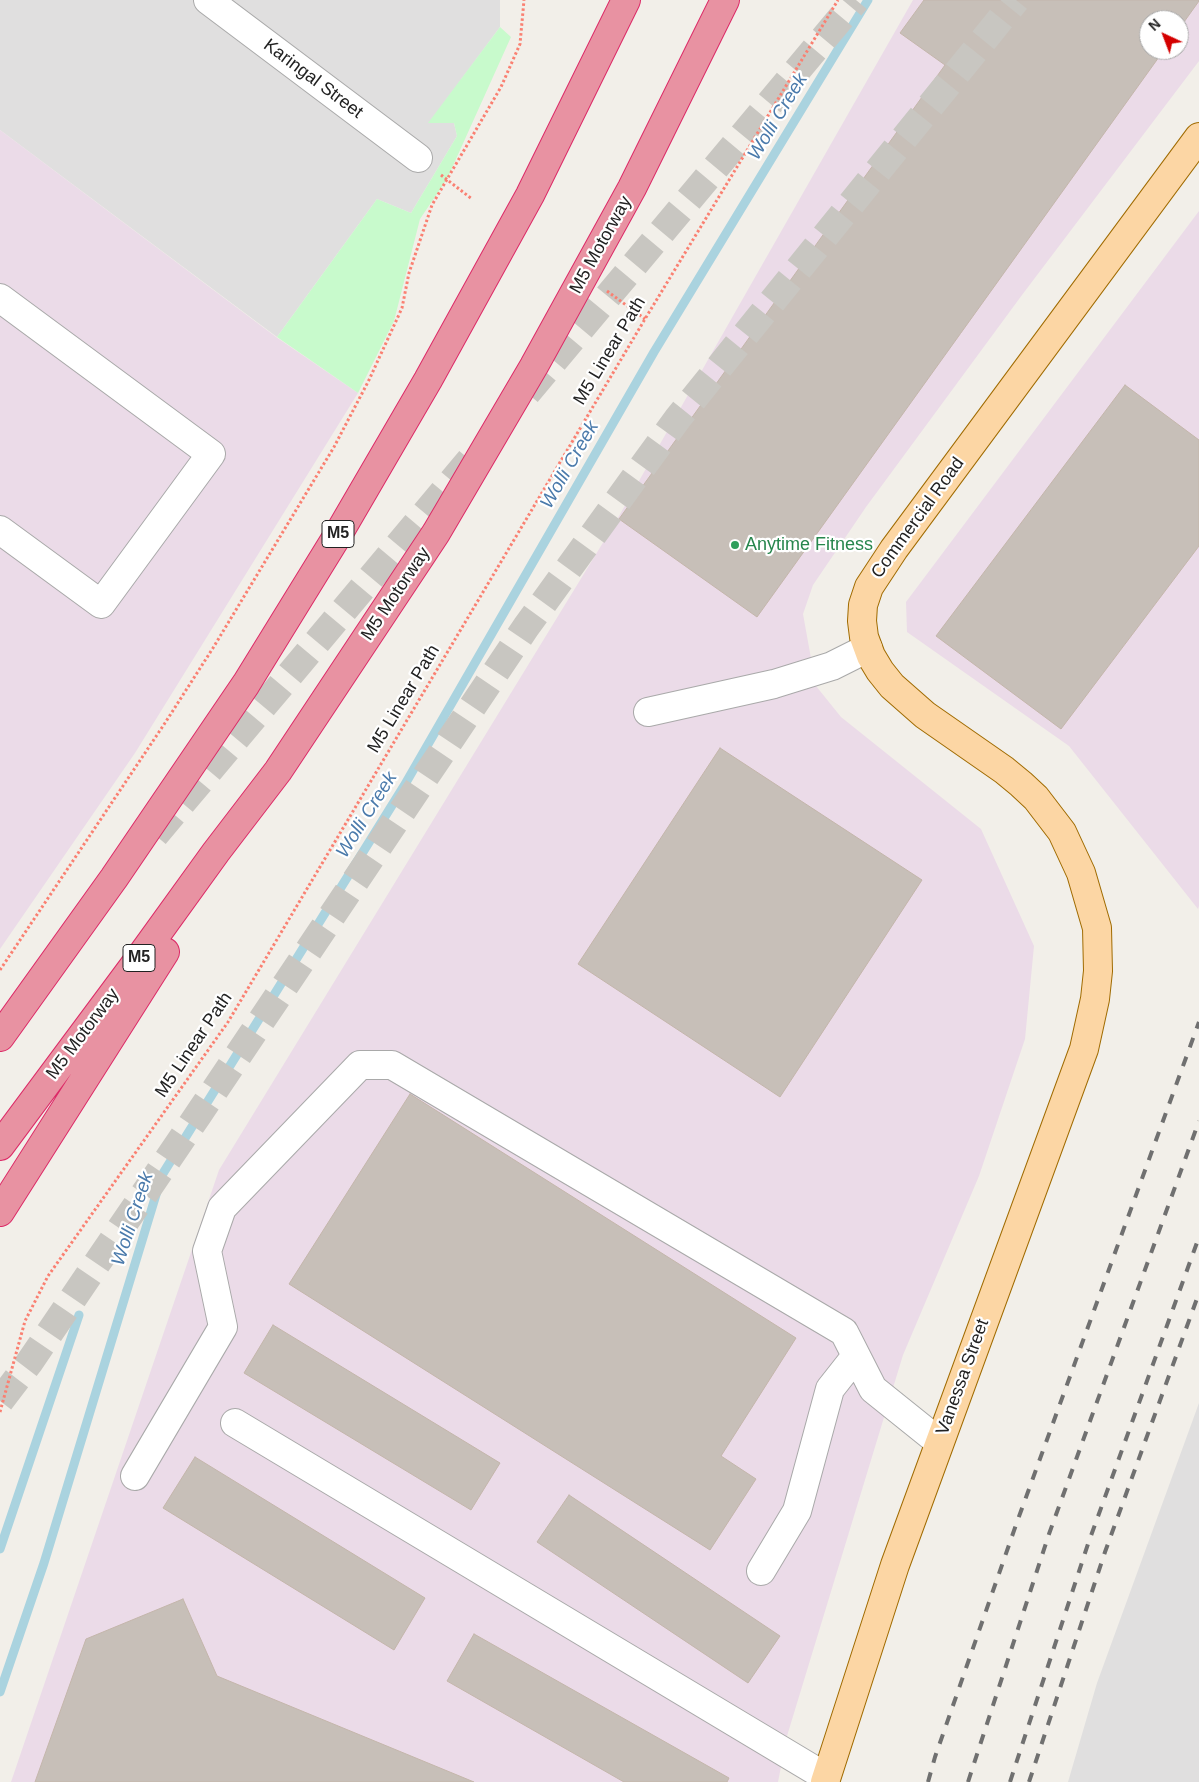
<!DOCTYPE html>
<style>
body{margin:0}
#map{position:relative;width:1199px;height:1782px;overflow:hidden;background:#f2efe9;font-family:Helvetica,sans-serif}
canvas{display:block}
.north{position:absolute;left:1139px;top:10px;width:50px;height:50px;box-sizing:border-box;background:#fff;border:1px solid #a7a7a7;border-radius:50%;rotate:317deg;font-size:14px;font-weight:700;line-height:20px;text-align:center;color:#222}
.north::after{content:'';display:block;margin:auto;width:18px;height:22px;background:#d40000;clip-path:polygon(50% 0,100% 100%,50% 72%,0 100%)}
</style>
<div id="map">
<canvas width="1199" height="1782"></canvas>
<div class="north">N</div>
</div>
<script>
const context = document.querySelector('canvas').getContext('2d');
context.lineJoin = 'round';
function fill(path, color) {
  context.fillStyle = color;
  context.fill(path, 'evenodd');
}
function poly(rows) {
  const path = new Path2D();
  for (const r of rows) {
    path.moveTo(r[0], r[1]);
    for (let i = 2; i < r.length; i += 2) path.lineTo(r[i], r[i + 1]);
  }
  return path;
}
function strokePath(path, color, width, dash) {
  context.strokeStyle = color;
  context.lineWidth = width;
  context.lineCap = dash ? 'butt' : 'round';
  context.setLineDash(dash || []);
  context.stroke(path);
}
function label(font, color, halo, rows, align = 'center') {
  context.font = font + ' Helvetica,sans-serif';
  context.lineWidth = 4.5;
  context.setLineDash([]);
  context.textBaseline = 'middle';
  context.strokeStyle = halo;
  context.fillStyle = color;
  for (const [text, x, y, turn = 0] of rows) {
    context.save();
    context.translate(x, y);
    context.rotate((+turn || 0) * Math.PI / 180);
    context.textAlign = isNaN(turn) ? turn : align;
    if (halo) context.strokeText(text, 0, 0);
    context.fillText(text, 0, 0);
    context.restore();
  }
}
const residential = poly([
 [0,0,500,0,500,27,429,123,454,123,457,136,411,213,377,199,277,337,0,130],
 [1199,1403,1199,1782,1068,1782,1097,1683]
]);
const industrial = poly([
 [913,0,1199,0,1199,61,1022,295,866,507,813,585,803,614,816,686,841,717,981,829,1034,946,1025,1039,979,1176,903,1355,787,1736,778,1782,11,1782,219,1170,615,523],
 [1149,20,1179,20,1179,50,1149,50],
 [0,130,276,337,358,393,135,753,0,949],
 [1199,211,1199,906,1198,909,1069,746,907,632,906,602]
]);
const park = poly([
 [500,27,511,37,447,179,420,219,394,321,358,393,277,337,377,199,411,213,457,136,454,123,428,123]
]);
const stream = poly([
 [0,1549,79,1315],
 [0,1692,44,1563,162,1175,404,786,654,352,868,0]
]);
const building = poly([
 [924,0,1199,0,1199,1,1179,29,1179,20,1149,20,1149,50,1164,50,757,617,619,519,945,65,900,33,924,0],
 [1125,385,1199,440,1199,546,1061,729,936,636,1125,385],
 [720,748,922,880,780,1097,578,964,720,748],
 [410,1094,796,1338,721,1456,756,1479,710,1550,289,1284,410,1094],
 [273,1325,500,1463,471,1510,244,1373,273,1325],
 [195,1457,425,1598,394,1650,163,1508,195,1457],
 [569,1495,780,1636,748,1683,537,1542,569,1495],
 [183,1599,217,1676,474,1782,35,1782,86,1639,183,1599],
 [474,1634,729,1778,727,1782,624,1782,447,1681,474,1634]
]);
const highwayTunnel = poly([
 [527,393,856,0],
 [155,835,470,460],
 [0,1401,29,1363,198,1115,526,627,678,418,1016,0]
]);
const path = poly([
 [441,175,472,199],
 [607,291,645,319],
 [0,970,165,723,213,648,334,447,369,380,402,308,409,273,432,205,501,87,520,44,524,0],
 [0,1412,25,1321,48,1276,228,1022,645,319,838,0]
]);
const minor = poly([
 [208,0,418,158],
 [0,298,211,454,101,604,0,530],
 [648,712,774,684,832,666,868,648],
 [235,1423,826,1777],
 [135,1476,223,1327,207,1251,222,1208,360,1065,392,1065,844,1332,873,1389,939,1442],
 [761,1571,797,1511,830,1389,856,1356]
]);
const major = poly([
 [825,1782,895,1565,1084,1049,1095,999,1098,971,1097,928,1081,873,1062,832,1036,798,1021,784,1004,770,925,715,892,686,880,671,871,656,864,637,862,621,863,605,869,587,894,549,1199,137]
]);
const highway = poly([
 [0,1037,114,878,246,684,336,538,428,380,530,195,626,0],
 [0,1146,133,967,216,852,278,771,436,533,534,366,632,188,725,0],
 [0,1212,165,952]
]);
const rail = poly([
 [928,1782,935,1757,1017,1522,1199,1022],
 [968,1782,1049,1534,1199,1121],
 [1010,1782,1088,1544,1199,1237],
 [1029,1782,1105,1552,1199,1293]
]);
const markers = [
 [735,545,5,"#2e9e5b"]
];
const shields = [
 [338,534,32],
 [139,958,32]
];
const shieldNames = [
 ["M5",338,534],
 ["M5",139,958]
];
const streetNames = [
 ["Karingal Street",313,79,37],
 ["M5 Motorway",601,245,-61],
 ["M5 Linear Path",610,351,-59],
 ["Commercial Road",918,518,-54],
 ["M5 Motorway",396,594,-56],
 ["M5 Linear Path",404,699,-59],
 ["M5 Motorway",83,1034,-53],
 ["M5 Linear Path",194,1045,-56],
 ["Vanessa Street",963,1377,-70]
];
const leisureNames = [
 ["Anytime Fitness",745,545]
];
const waterNames = [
 ["Wolli Creek",778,117,-59],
 ["Wolli Creek",570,465,-60],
 ["Wolli Creek",367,815,-58],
 ["Wolli Creek",133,1219,-72]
];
fill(residential, '#e0dfdf');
fill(industrial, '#ebdbe8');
fill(park, '#c8facc');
strokePath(stream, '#aad3df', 9);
fill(building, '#c7bfb8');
strokePath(building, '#c4b6ab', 1);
strokePath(highwayTunnel, '#c8c6c1', 28, [28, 14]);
strokePath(minor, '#a9a9a9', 30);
strokePath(major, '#a06b00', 30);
strokePath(highway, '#dc2a67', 30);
strokePath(path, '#fa8072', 3, [2.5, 2.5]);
strokePath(minor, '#fff', 28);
strokePath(major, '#fcd6a4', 28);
strokePath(highway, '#e892a2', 28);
strokePath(rail, '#707070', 4, [10, 10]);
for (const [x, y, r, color] of markers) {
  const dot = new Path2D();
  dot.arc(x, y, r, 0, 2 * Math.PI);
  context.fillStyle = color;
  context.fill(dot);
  strokePath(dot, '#fff', 2);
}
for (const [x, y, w] of shields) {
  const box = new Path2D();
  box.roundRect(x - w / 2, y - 13.5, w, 27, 4);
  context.fillStyle = '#fff';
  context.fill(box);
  strokePath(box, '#222', 1);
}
label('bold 16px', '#222', null, shieldNames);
label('18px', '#222', '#fff', streetNames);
label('18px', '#27864d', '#fff', leisureNames, 'left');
label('italic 19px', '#4a7aab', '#fff', waterNames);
</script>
